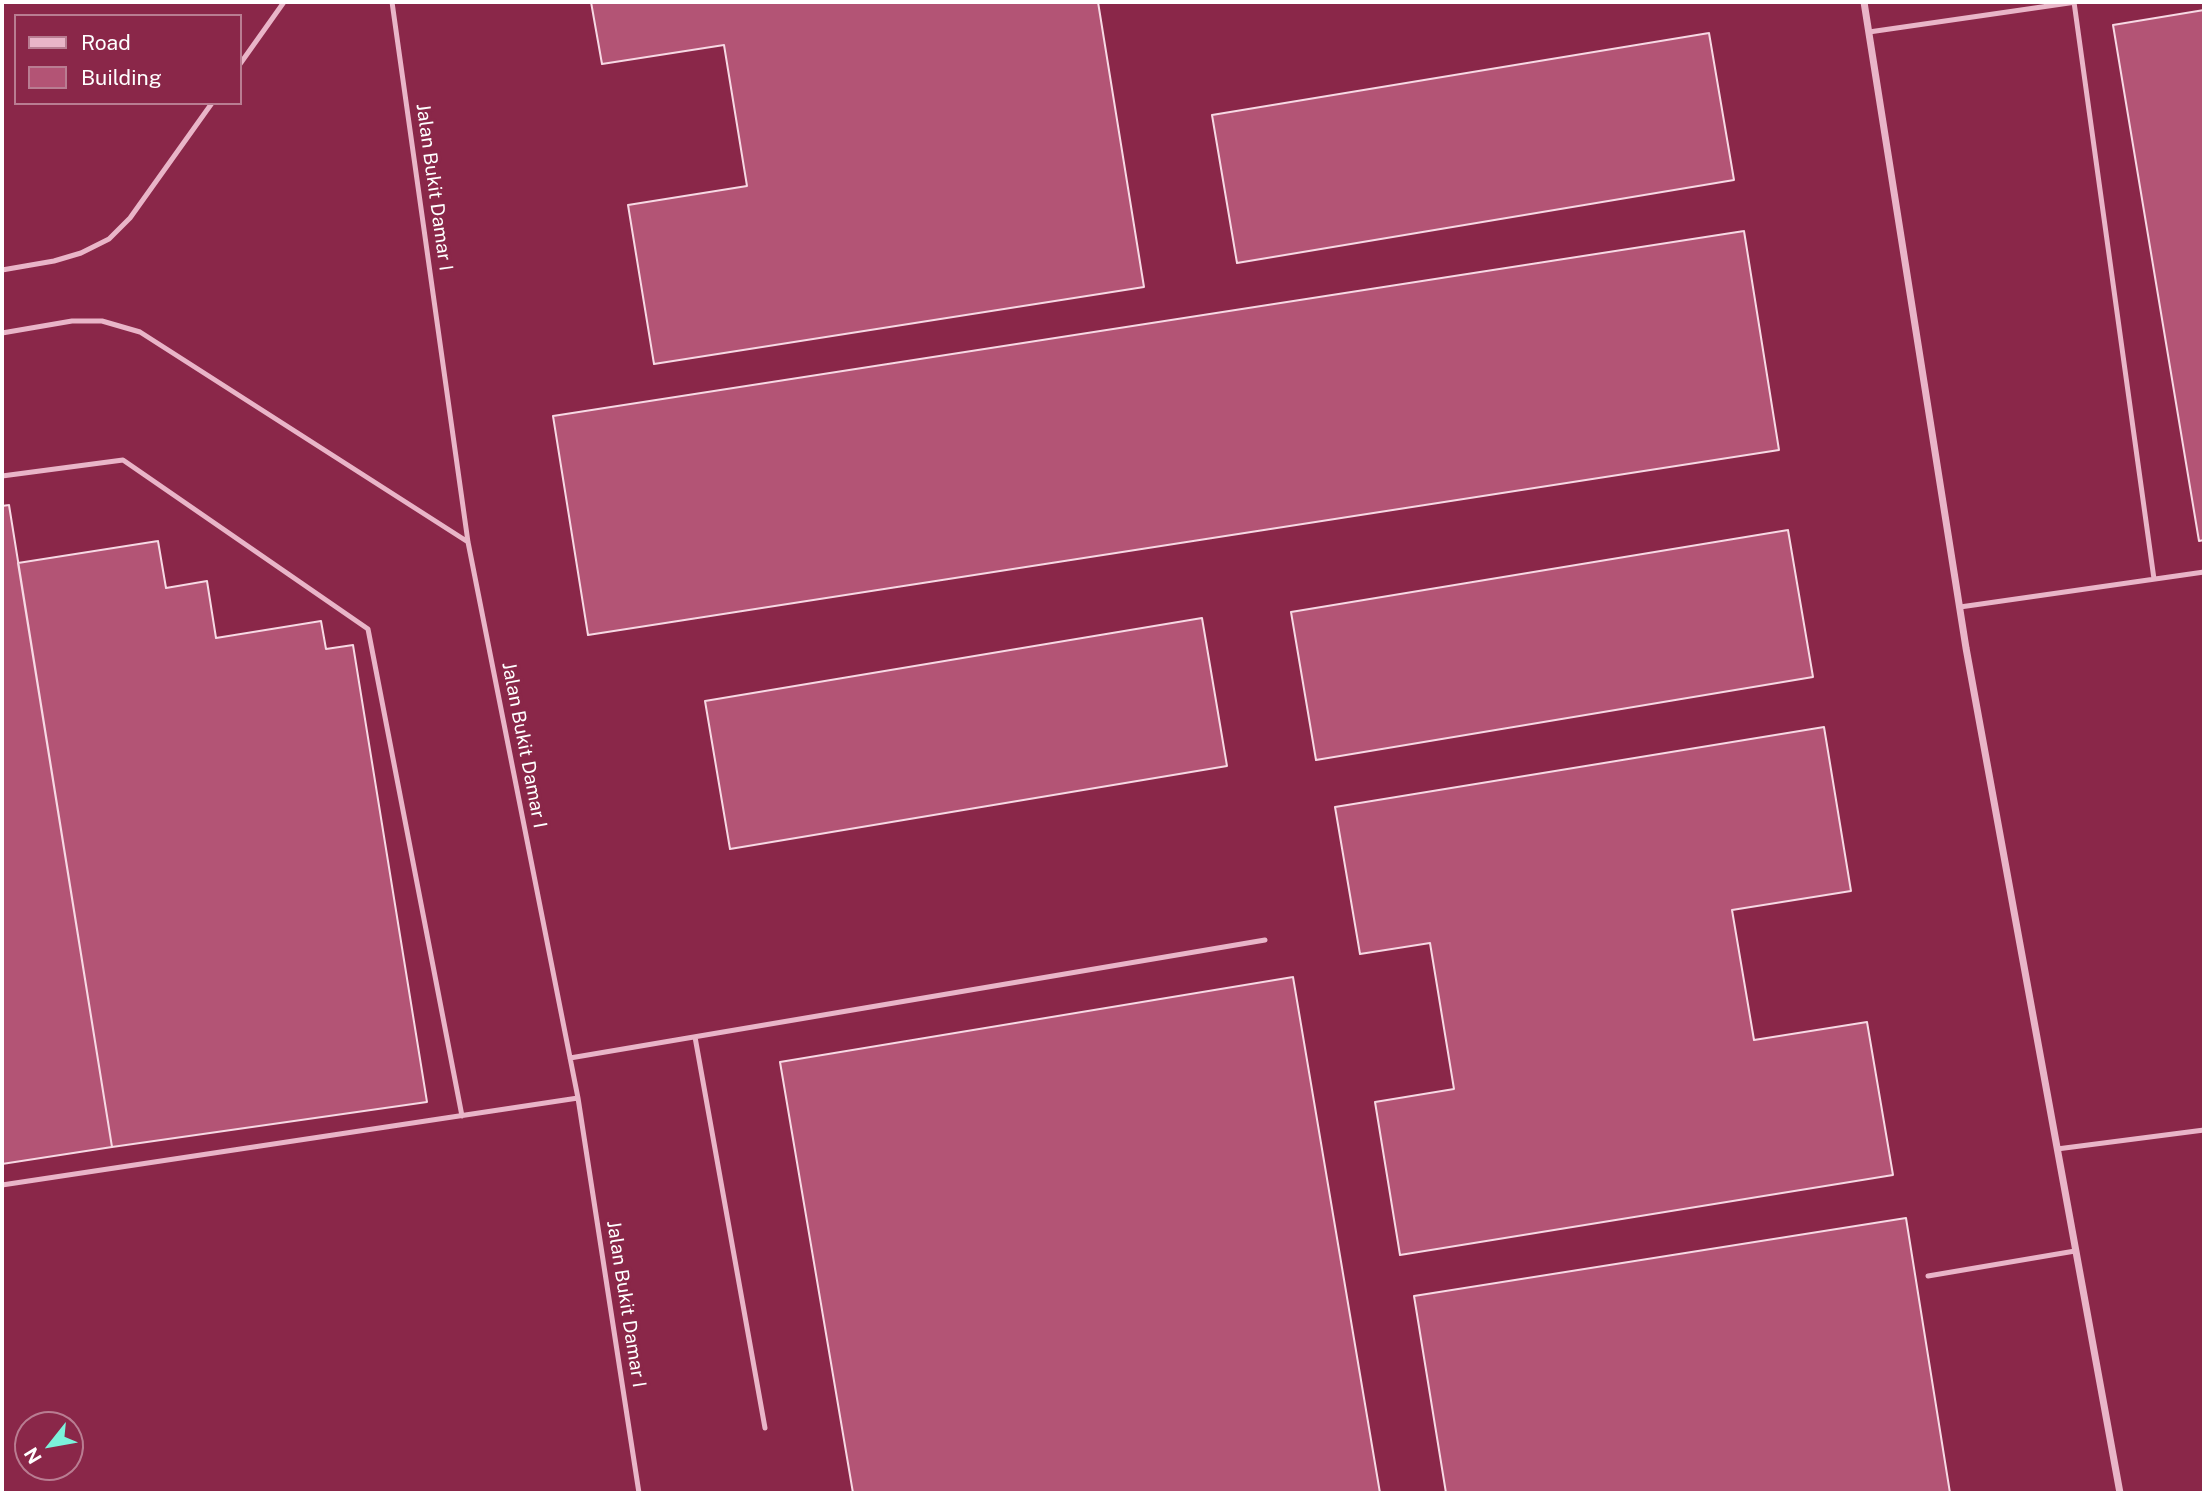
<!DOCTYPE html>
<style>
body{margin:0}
#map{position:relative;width:2206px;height:1495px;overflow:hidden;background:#8a2749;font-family:"Public Sans",sans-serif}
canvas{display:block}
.frame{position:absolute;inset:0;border:4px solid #fff;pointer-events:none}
.legend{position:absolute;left:14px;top:14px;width:228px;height:91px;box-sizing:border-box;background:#8a2749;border:2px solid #b97d92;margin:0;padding:9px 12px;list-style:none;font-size:21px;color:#fff}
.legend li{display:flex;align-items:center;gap:14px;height:35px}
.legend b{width:35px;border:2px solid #b97d92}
.north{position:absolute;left:14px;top:1411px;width:70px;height:70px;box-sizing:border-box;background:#8a2749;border:2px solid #b97d92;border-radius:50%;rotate:239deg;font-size:19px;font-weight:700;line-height:28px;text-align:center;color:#fff}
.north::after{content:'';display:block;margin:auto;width:24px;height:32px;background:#7bf2db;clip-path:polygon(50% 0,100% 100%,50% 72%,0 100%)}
</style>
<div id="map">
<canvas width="2206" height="1495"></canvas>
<div class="frame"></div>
<ul class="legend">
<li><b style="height:9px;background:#e9b5c8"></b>Road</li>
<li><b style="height:19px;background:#b35475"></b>Building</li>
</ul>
<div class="north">N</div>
</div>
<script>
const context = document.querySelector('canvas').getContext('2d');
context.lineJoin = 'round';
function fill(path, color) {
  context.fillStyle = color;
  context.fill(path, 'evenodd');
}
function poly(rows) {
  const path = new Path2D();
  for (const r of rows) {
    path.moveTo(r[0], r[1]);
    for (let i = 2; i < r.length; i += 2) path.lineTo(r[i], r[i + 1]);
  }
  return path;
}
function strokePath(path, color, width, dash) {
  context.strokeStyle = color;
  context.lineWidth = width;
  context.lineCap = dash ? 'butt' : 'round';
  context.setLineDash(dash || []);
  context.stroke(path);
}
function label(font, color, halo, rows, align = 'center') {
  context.font = font + ' "Public Sans",sans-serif';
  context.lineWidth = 7;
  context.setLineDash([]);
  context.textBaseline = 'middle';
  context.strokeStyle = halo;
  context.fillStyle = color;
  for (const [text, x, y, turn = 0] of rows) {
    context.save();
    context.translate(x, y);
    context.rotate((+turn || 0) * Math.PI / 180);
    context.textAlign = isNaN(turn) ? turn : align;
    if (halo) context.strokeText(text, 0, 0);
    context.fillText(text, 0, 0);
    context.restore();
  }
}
const building = poly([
 [591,2,1098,2,1144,287,654,364,628,205,747,186,724,45,602,64,591,2],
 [2204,10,2204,540,2199,541,2113,25,2204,10],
 [1709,33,1734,180,1237,263,1212,115,1709,33],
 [1744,231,1779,450,588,635,553,416,1744,231],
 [9,505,112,1147,2,1164,2,506,9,505],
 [1788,530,1813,677,1316,760,1291,612,1788,530],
 [158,541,166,588,207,581,216,638,321,621,326,649,353,645,427,1102,112,1147,18,563,158,541],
 [1202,618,1227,766,730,849,705,701,1202,618],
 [1824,727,1851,891,1732,910,1754,1040,1867,1022,1893,1175,1400,1255,1375,1102,1454,1089,1430,943,1360,954,1335,807,1824,727],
 [1293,977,1380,1493,853,1493,780,1062,1293,977],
 [1906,1218,1950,1493,1446,1493,1414,1296,1906,1218]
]);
const lane = poly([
 [392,2,468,542,578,1098,639,1493],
 [2074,2,2154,579],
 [1869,32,2076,2],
 [240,64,284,2],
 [2,270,54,261,81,253,109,239,130,218,212,103],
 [2,333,72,321,102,321,140,332,468,542],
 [2,476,123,460,368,629,462,1116],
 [1960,607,2204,572],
 [695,1037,765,1428],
 [570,1058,1265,940],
 [2057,1149,2204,1130],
 [2,1185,578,1098],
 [1928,1276,2075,1251]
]);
const street = poly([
 [1864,2,1966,648,2120,1493]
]);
const streetNames = [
 ["Jalan Bukit Damar I",434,187,82],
 ["Jalan Bukit Damar I",524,745,79],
 ["Jalan Bukit Damar I",626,1304,81]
];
fill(building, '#b35475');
strokePath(building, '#f7d9e4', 2);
strokePath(lane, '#e9b5c8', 5);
strokePath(street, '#e9b5c8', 7);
label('19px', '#fff', '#8a2749', streetNames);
</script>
